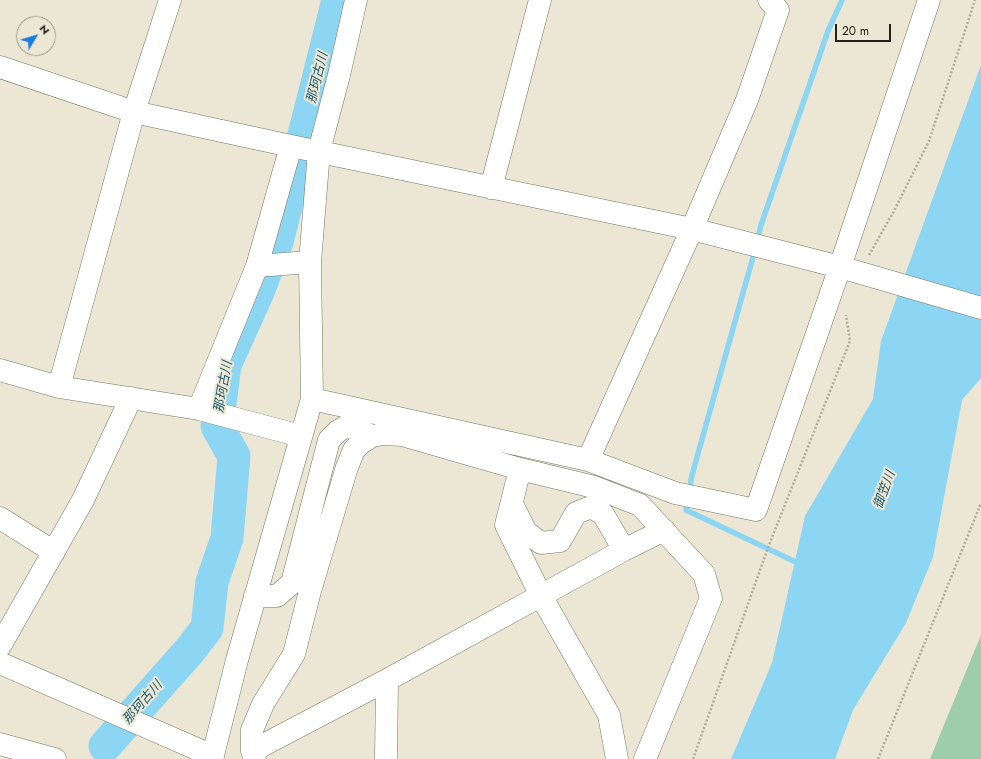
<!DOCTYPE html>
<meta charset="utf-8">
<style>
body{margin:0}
#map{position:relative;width:981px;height:759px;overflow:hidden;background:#ece7d4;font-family:Jost,sans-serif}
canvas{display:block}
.north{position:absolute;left:16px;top:16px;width:40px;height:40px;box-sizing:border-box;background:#ece7d4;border:1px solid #9b9789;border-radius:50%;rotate:52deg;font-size:11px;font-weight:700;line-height:16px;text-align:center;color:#222019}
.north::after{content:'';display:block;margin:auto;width:14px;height:18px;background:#1a7ae3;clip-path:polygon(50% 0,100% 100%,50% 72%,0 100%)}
.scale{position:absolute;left:835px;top:24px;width:56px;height:18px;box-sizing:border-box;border:2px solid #222019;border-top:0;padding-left:5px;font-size:12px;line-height:14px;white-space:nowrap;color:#222019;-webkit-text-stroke:3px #ece7d4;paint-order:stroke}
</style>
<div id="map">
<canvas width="981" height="759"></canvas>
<div class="north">N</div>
<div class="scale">20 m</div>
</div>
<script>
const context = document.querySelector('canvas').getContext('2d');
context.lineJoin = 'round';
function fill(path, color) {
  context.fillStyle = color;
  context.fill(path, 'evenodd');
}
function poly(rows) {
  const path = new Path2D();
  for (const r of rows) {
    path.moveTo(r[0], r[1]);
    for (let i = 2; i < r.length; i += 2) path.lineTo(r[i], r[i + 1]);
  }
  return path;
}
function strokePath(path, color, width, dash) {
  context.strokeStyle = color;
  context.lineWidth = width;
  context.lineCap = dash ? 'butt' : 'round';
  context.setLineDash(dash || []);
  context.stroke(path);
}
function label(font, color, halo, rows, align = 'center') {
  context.font = font + ' Jost,"Noto Sans JP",sans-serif';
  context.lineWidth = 4;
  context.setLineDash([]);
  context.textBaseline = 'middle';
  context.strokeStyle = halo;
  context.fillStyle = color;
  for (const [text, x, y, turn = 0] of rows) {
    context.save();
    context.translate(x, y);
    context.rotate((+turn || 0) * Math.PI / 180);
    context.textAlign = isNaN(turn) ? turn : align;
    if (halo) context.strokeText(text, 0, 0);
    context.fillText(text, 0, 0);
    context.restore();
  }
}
const green = poly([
 [981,635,981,759,930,759]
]);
const water = poly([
 [981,65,981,378,962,400,933,557,906,623,853,710,835,759,731,759,772,663,805,516,873,399,881,341]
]);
const stream = poly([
 [757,241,761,225,828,31,842,0],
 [689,492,692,475,755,250],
 [688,500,686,510,802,565]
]);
const river = poly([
 [105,746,191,649,207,628,212,582,227,538,234,456,217,426,225,365,258,292,277,242,338,0]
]);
const path = poly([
 [869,255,894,211,929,141,975,0],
 [693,759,769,545,850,341,846,315],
 [878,759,981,503]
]);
const minor = poly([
 [0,67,134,112,291,146,692,229,840,267,981,308],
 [491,188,540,0],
 [257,266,310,262],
 [0,370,59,387,199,409,301,436],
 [59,387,134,112,170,0],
 [312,399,588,460,675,493,756,510,840,267,929,0],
 [199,409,257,266,291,146],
 [588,460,692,229,747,100,778,10,769,0],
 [520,469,506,525,541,596,609,715,617,759],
 [513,506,526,532,541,543,560,541,576,513,591,507,603,514,624,550],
 [0,518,54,552],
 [255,596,277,596,292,583,329,440,338,431,345,427,353,428,372,436],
 [0,646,83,500,131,398],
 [0,663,213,756],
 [252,751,387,680,624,550,664,530],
 [212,759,237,660,312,399,310,262,319,151,339,75,356,0],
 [255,759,252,751,252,730,263,704,294,654,310,591,347,467,354,450,361,443,372,436,384,434,402,435,520,469,594,487,640,505,704,574,711,598,645,759],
 [386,759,387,680]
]);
const major = poly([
 [0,744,55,759]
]);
const waterNames = [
 ["那珂古川",318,78,-76],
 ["那珂古川",224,387,-80],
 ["御笠川",885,490,-70],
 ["那珂古川",143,703,-49]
];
fill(green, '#9ecdab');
fill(water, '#8cd6f4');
strokePath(stream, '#8cd6f4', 5.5);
strokePath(river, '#8cd6f4', 33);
strokePath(minor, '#797564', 23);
strokePath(major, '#797564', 23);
strokePath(path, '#afab9b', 2.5, [2, 2]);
strokePath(minor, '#fff', 22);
strokePath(major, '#fff', 22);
label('italic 13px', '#205a6f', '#ece7d4', waterNames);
</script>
